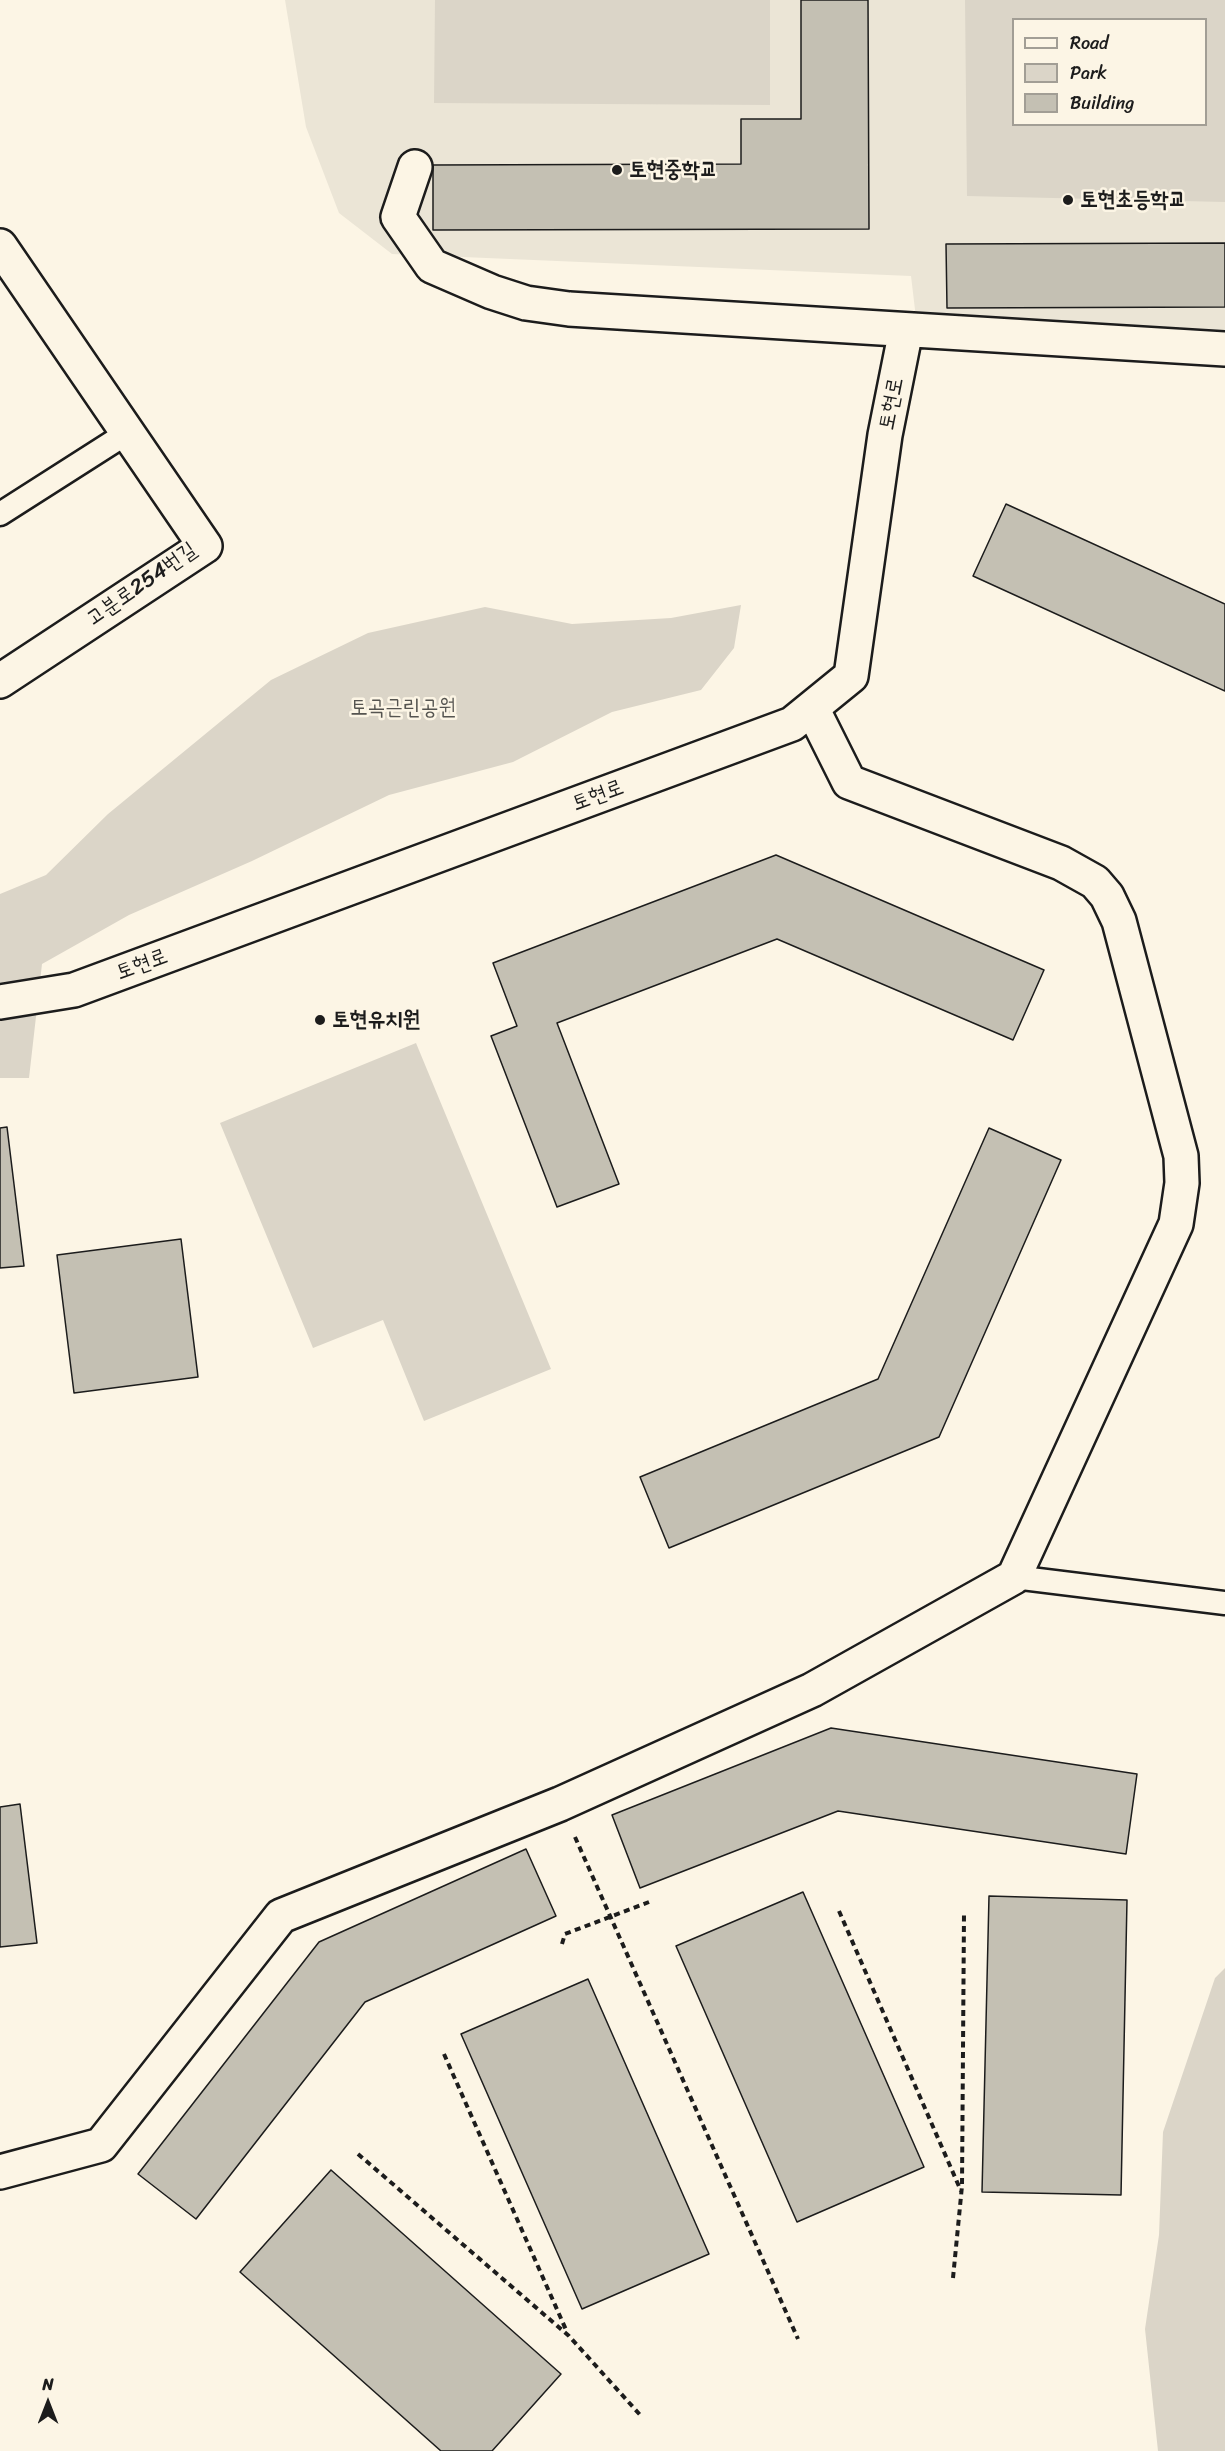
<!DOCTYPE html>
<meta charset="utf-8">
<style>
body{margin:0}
#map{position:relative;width:1225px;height:2451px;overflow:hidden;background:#fcf5e5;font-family:Sriracha,sans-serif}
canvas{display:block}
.legend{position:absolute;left:1012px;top:18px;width:195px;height:108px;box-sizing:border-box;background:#fcf5e5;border:2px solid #a29e95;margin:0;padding:8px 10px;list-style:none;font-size:18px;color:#1c1c1c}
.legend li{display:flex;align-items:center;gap:12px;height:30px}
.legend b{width:30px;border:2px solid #a29e95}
.north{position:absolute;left:18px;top:2373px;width:60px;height:60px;-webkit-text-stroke:4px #fcf5e5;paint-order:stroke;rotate:0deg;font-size:16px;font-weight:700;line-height:24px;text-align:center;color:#1c1c1c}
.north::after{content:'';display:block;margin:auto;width:21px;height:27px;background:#1c1c1c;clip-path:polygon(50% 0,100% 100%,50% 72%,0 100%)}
</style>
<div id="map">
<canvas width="1225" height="2451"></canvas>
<ul class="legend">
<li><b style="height:8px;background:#fcf5e5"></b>Road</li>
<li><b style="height:16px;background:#dbd5c8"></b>Park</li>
<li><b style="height:16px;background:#c4c0b3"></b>Building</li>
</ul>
<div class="north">N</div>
</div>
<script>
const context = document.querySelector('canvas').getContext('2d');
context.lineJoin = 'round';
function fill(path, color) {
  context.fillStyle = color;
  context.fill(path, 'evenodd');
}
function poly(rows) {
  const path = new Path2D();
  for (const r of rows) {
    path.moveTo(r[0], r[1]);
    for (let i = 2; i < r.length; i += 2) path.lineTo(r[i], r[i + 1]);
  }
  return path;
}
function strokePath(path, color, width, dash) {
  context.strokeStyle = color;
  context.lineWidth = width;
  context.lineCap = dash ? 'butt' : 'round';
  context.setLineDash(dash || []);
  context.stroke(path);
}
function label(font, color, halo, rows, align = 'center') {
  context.font = font + ' Sriracha,"Poor Story",sans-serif';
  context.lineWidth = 5;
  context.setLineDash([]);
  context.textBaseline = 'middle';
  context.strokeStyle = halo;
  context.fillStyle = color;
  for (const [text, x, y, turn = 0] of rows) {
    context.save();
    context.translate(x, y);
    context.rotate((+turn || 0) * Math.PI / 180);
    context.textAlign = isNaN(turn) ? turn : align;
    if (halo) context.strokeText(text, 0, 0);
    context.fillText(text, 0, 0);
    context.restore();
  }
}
const built = poly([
 [285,0,1225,0,1225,337,916,318,911,276,392,254,339,213,306,127],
 [1014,20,1206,20,1206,124,1014,124]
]);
const green = poly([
 [435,0,770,0,770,105,434,103],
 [965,0,1225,0,1225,202,967,196],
 [1014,20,1206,20,1206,124,1014,124],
 [741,605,734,648,701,690,612,712,513,762,389,795,252,861,129,915,42,964,29,1078,0,1078,0,894,46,875,108,814,271,680,368,633,485,607,572,624,671,618],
 [416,1043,551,1369,424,1421,383,1320,313,1348,220,1123],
 [1225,1968,1225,2451,1158,2451,1145,2329,1159,2235,1163,2132,1215,1978]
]);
const building = poly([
 [801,0,868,0,869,229,433,230,433,165,741,164,741,119,801,119,801,0],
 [1225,243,1225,307,947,308,946,244,1225,243],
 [1006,504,1225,604,1225,691,973,576,1006,504],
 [776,855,1044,970,1013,1040,777,939,557,1023,619,1184,557,1207,491,1036,517,1026,493,963,776,855],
 [7,1127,24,1266,0,1268,0,1128,7,1127],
 [989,1128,1061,1160,939,1437,669,1548,640,1477,878,1379,989,1128],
 [181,1239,198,1377,74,1393,57,1255,181,1239],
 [831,1728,1137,1774,1126,1854,838,1811,640,1888,612,1815,831,1728],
 [20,1804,37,1943,0,1947,0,1807,20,1804],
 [526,1849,556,1916,365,2002,196,2219,138,2174,319,1942,526,1849],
 [803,1892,924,2167,797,2222,676,1946,803,1892],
 [989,1896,1127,1900,1121,2195,982,2192,989,1896],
 [588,1979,709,2254,582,2309,461,2034,588,1979],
 [331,2170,561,2374,492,2451,441,2451,240,2272,331,2170]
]);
const path = poly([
 [575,1837,798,2339],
 [839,1911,961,2191],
 [562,1944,565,1934,649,1902],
 [444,2054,567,2332],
 [358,2154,569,2336,642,2417],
 [953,2278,962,2186,964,1913]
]);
const service = poly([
 [0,514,127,433],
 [1014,1577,1225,1603]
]);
const minor = poly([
 [415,167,398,217,432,266,492,292,526,303,569,309,1225,349],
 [0,246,205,546,0,681],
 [0,1002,74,990,792,724,851,676,885,435,906,330],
 [0,2172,101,2145,281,1916,560,1804,812,1690,1014,1577,1176,1224,1182,1183,1181,1156,1119,921,1107,896,1095,882,1061,863,849,782,812,708]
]);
const markers = [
 [617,170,6,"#1c1c1c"],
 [1068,200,6,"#1c1c1c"],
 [320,1020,6,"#1c1c1c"]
];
const poiNames = [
 ["토현중학교",629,170],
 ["토현초등학교",1080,200],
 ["토현유치원",332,1020]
];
const streetNames = [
 ["토현로",892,404,-79],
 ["고분로254번길",142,585,-35],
 ["토현로",598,796,-20],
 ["토현로",142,965,-20]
];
const parkNames = [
 ["토곡근린공원",403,708]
];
fill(built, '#ebe5d6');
fill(green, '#dbd5c8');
fill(building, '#c4c0b3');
strokePath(building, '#1c1c1c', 1.5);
strokePath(service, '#1c1c1c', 27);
strokePath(minor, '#1c1c1c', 38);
strokePath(path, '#1c1c1c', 4, [6, 4.5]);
strokePath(service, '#fcf5e5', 22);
strokePath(minor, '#fcf5e5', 33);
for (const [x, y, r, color] of markers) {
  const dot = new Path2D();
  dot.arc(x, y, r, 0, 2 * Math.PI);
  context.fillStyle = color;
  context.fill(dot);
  strokePath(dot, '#fcf5e5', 2);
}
label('bold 22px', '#1c1c1c', '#fcf5e5', poiNames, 'left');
label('22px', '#1c1c1c', '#fcf5e5', streetNames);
label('22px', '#555450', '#fcf5e5', parkNames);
</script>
